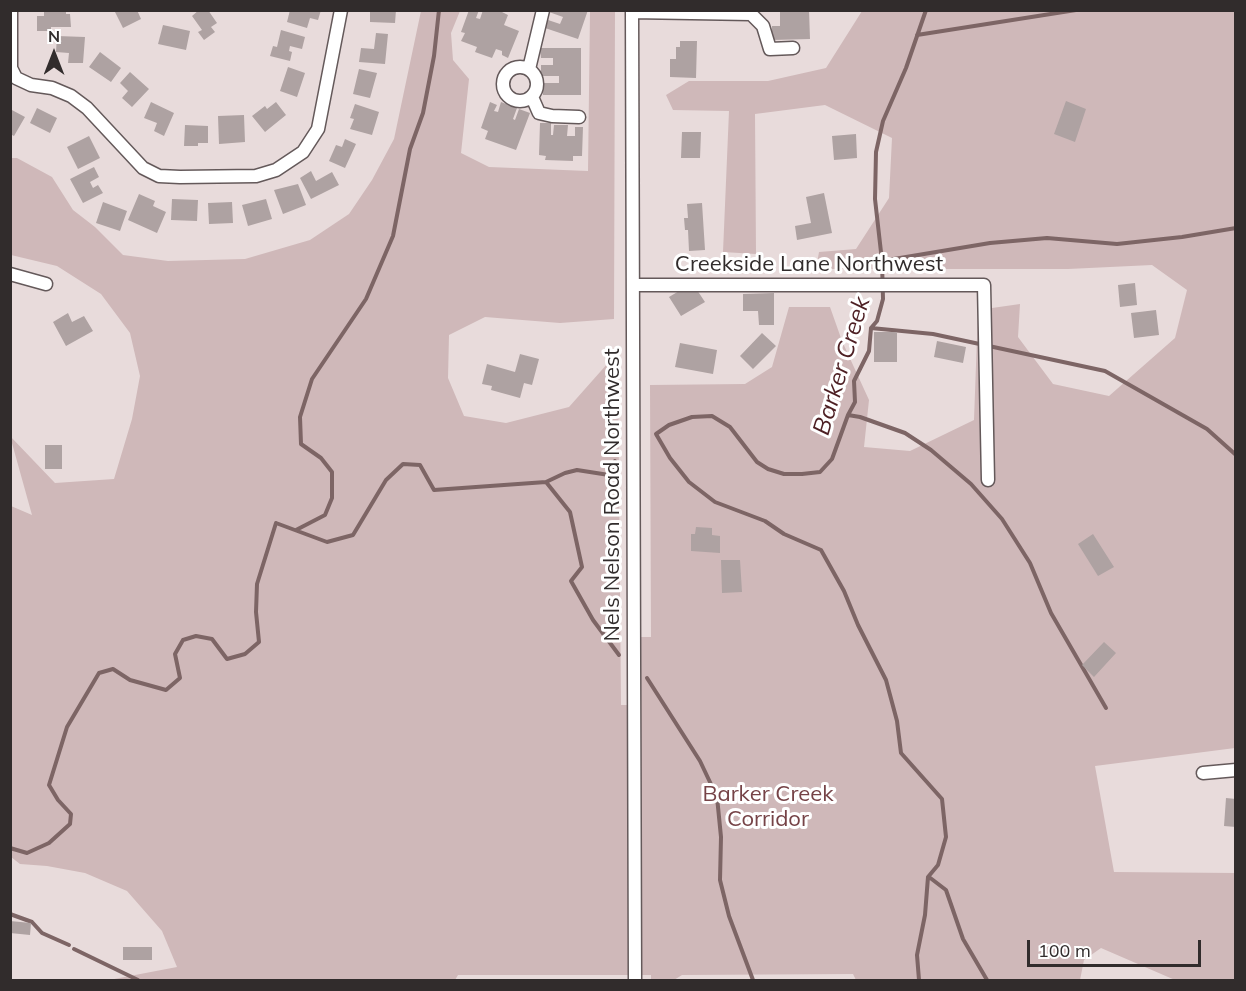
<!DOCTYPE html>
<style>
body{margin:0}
#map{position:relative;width:1246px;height:991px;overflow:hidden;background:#e8dbdb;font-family:Mulish,sans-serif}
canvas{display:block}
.frame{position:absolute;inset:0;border:12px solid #312c2c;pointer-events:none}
.north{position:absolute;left:24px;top:24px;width:60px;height:60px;-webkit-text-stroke:4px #fff;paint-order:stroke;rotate:0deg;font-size:16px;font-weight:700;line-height:24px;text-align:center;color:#312c2c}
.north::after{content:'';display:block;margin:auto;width:21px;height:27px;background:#312c2c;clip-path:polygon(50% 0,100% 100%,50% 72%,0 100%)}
.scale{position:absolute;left:1027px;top:940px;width:174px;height:27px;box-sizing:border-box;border:3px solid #312c2c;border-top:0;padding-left:8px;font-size:18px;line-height:21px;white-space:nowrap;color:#312c2c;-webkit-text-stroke:4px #fff;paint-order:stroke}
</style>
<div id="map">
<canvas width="1246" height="991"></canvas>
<div class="frame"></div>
<div class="north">N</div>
<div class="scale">100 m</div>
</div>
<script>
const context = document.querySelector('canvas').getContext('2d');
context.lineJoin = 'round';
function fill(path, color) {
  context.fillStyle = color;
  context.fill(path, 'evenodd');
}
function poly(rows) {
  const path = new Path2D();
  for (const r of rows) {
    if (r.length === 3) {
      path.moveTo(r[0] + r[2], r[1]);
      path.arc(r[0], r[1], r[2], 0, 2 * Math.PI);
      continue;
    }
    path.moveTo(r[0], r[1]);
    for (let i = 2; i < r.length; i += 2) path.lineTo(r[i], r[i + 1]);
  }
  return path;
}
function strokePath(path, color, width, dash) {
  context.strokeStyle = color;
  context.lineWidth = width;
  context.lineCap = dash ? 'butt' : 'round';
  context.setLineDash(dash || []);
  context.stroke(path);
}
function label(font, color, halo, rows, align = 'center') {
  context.font = font + ' Mulish,sans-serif';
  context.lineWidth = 6;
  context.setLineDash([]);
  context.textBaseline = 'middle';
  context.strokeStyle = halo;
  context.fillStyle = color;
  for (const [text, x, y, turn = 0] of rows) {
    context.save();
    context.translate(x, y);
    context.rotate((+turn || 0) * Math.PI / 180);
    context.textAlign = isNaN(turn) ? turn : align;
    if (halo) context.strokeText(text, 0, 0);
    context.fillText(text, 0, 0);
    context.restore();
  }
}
const green = poly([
 [421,11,460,11,451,33,453,60,469,79,461,153,489,167,588,171,590,12,590,11,615,11,614,319,560,323,485,317,449,335,448,378,464,416,506,423,569,407,608,363,618,360,621,705,634,705,633,637,651,637,650,385,745,384,772,367,789,307,830,307,842,341,869,400,864,447,910,451,974,420,978,310,1020,304,1018,337,1053,384,1109,396,1175,338,1187,290,1152,265,1068,269,816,269,819,252,856,249,889,198,892,138,825,105,755,114,756,254,723,252,729,111,673,110,666,95,689,81,768,81,826,68,862,11,1235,11,1235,748,1095,766,1114,872,1235,873,1235,980,1175,980,1101,948,1084,960,1080,980,856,980,853,974,682,975,674,980,651,980,651,975,458,975,455,980,109,980,177,967,162,931,127,891,85,873,47,866,20,864,11,857,11,506,32,515,10,436,55,483,114,479,132,419,140,376,130,333,101,294,57,266,11,255,11,158,17,158,52,177,73,210,95,227,123,255,168,261,245,259,310,240,349,214,372,180,394,139]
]);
const stream = poly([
 [917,35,1076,10],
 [882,261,990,243,1047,238,1117,244,1182,237,1236,228],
 [871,328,933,334,1105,371,1207,429,1236,455],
 [848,415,860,417,905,433,931,450,971,484,1002,519,1030,563,1051,613,1106,708],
 [546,482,570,512,582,567,571,581,593,620,619,655],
 [296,530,325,515,332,498,332,472,321,458,301,444,300,417,312,379,366,299,393,236,410,149,423,113,434,56,439,10],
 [647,678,700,761,717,797,721,837,720,880,729,916,753,980],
 [10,848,27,853,49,843,70,824,71,814,58,800,49,785,67,727,99,673,113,669,130,680,166,690,180,678,175,654,183,640,196,636,212,639,227,659,245,654,259,642,256,612,257,584,276,523,327,542,353,535,386,480,403,464,420,465,434,490,546,482,565,473,577,470,609,475,615,461],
 [929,877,946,890,963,939,987,980],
 [10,914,32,922,42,933,69,945],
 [74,949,138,980],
 [919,980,917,955,925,915,928,877,938,865,946,837,942,799,901,753,897,721,886,680,858,625,844,591,821,550,784,534,765,521,715,502,689,482,670,458,656,434,669,425,692,417,712,416,730,427,757,462,768,469,784,474,802,474,820,472,832,459,848,415,855,402,854,381,869,351,871,328,877,321,883,299,882,261,875,199,876,152,883,121,906,68,926,10]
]);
const building = poly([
 [44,10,66,10,66,14,70,14,71,27,51,27,51,31,37,31,37,16,44,16],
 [114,10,137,10,141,19,123,28],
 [199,10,208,10,217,23,211,27,215,32,204,40,198,32,202,30,192,16],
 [290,10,321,10,318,20,310,18,307,28,287,22],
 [370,10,396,10,395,23,370,22],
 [469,10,479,10,476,18,480,19,483,10,498,10,508,15,504,25,519,31,508,58,502,55,502,51,496,49,492,58,475,52,477,47,461,41,465,33,461,32],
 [550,10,588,10,578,39,545,28,548,20,560,24,563,17,549,12],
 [780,10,809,10,810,39,772,40,772,26,780,26],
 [163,25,190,31,186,50,158,44],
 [281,30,305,37,302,49,290,46,289,51,292,52,290,61,270,56,273,46,277,47],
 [376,33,388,34,385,64,359,62,361,48,374,49],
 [57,36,85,37,83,63,68,63,69,53,56,52],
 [680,41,697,41,696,78,670,77,670,59,676,59,676,47,680,47],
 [540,48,581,48,581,95,543,95,543,83,559,83,559,76,541,76,541,65,553,65,553,58,541,58],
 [100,52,121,68,111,82,89,67],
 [288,67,305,73,297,97,280,91],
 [359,69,377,73,370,98,353,94],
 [130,72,149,89,132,107,122,98,128,91,120,83],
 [1066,101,1086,109,1075,142,1054,134],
 [151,102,174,113,164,136,154,131,157,123,144,118],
 [276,102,286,115,265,132,252,116,265,106,267,109],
 [490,102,497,105,494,111,498,112,501,102,517,108,513,119,515,120,519,109,530,113,516,150,485,139,488,131,481,128],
 [355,104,379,112,372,135,350,129,354,119,350,118],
 [37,108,57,118,50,133,30,123],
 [10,109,25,117,14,136,10,134],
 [244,115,245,142,219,144,218,116],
 [540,123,551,123,551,135,553,135,554,125,568,125,567,136,575,136,575,127,583,127,582,156,573,156,573,161,545,160,546,156,539,155],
 [185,125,208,126,208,143,198,143,198,146,184,146],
 [682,132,701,132,700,158,681,158],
 [856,134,857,158,834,160,832,136],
 [89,136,100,158,78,169,67,147],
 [345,139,356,144,345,168,329,161,336,145,342,147],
 [94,167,99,177,90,182,93,188,98,185,103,193,83,203,70,179],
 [311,171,316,181,332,172,339,185,311,199,300,178],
 [298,184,306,205,283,214,274,190],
 [824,193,832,233,797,240,795,226,811,223,806,197],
 [139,194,155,201,153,206,166,212,157,233,128,220],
 [172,199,198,200,197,221,171,220],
 [266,199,272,219,248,226,242,205],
 [103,202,127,211,120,231,96,223],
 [232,202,233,223,209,224,208,203],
 [702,203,705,250,689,251,688,230,685,230,684,218,688,218,687,204],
 [1135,283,1137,305,1120,307,1118,285],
 [695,287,705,302,681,316,669,297,684,288,687,292],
 [774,293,774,325,759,325,758,311,743,311,743,294],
 [1156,310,1159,335,1134,338,1131,313],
 [68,313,72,322,84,316,93,331,66,346,53,322],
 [874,332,897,332,897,362,874,362],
 [762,333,776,346,753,369,740,356],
 [937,341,966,347,963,363,934,357],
 [680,343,717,350,713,374,675,367],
 [520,354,539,359,532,385,524,383,520,398,491,390,492,386,482,384,487,364,515,372],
 [45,445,62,445,62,469,45,469],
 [696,527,712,528,712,535,720,536,720,553,691,551,691,534,695,534],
 [1093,534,1114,567,1098,576,1078,544],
 [721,560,740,560,742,592,722,593],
 [1104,642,1116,653,1094,677,1082,665],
 [1226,798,1236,799,1236,827,1224,826],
 [10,921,31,923,30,935,10,933],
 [123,947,152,947,152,960,123,960]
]);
const minor = poly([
 [11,10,11,68,16,78,31,85,52,88,71,96,87,108,143,168,159,176,180,177,256,176,276,170,303,152,318,129,341,10],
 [632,10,635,980],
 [632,12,751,14,763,26,770,49,793,48],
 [520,84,17],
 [529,69,543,10],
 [532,97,539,113,552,116,579,117],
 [10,274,46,284],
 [633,285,984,285,988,480],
 [1203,773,1236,770]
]);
const streetNames = [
 ["Creekside Lane Northwest",809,264],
 ["Nels Nelson Road Northwest",612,495,-90]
];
const parkNames = [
 ["Barker Creek",768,794],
 ["Corridor",768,819]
];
const waterNames = [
 ["Barker Creek",842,366,-73]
];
fill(green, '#cfb8b9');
strokePath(stream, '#7d6565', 4);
fill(building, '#aea2a2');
strokePath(minor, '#64595a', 15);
strokePath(minor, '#fff', 12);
label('22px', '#312c2c', '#fff', streetNames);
label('22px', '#764347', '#fff', parkNames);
label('italic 24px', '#4d1f23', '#fff', waterNames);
</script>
